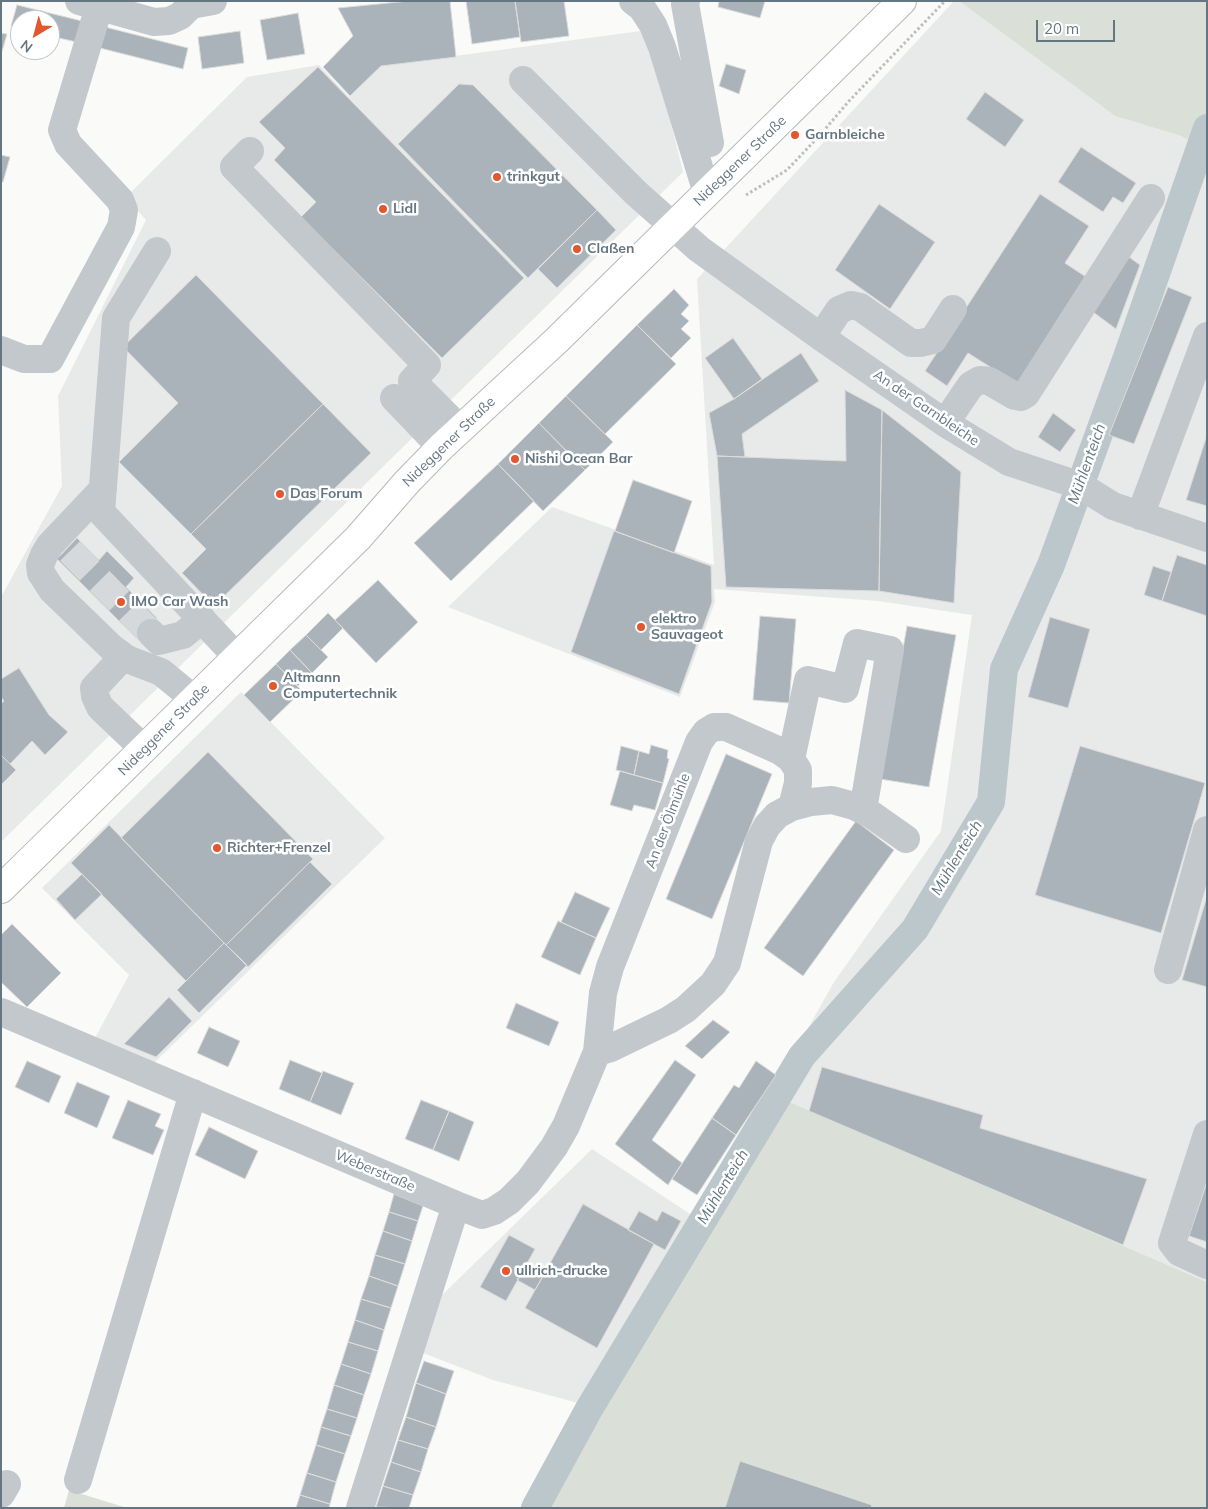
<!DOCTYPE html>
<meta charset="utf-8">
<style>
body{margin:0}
#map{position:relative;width:1208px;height:1509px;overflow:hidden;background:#fafaf8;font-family:Mulish,sans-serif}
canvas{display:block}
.frame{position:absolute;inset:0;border:2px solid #657683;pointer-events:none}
.north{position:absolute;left:10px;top:10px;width:50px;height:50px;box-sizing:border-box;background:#fff;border:1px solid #c1c8cd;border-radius:50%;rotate:217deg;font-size:14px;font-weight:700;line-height:20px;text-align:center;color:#657683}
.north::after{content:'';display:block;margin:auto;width:18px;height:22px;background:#e4572e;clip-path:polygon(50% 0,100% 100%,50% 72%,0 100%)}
.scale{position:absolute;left:1036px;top:20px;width:79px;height:22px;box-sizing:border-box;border:2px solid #657683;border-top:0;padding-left:6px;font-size:15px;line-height:18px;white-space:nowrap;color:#657683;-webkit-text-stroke:4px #fff;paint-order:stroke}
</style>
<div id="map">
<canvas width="1208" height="1509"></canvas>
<div class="frame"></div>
<div class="north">N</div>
<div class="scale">20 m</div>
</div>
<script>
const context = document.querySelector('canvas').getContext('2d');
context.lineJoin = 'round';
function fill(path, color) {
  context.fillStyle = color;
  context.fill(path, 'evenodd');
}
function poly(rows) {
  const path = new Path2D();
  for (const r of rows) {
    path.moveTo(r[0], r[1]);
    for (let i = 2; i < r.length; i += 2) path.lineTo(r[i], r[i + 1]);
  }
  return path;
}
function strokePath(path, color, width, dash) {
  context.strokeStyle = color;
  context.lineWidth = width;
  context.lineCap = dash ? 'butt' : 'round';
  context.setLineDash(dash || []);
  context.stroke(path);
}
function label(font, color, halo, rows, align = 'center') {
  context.font = font + ' Mulish,sans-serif';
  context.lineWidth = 5;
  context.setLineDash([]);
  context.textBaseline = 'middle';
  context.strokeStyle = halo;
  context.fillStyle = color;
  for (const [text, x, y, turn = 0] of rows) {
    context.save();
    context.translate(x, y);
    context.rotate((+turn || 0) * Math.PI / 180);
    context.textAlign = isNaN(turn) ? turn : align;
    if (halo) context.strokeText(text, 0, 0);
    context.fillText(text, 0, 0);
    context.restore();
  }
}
const built = poly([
 [954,1,959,1,1115,116,1181,136,1207,150,1207,1282,771,1094,834,982,941,831,972,615,878,601,714,589,715,602,680,697,448,607,552,507,714,565,697,279],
 [648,30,683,172,1,842,1,597,62,486,58,396,146,220,126,197,247,77,319,65,349,97,381,66],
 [241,692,385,838,154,1063,95,1038,129,975,42,888],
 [592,1149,693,1216,578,1403,493,1380,423,1353,442,1295]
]);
const green = poly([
 [959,1,1207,1,1207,150,1181,136,1115,116],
 [771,1094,1207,1282,1207,1508,527,1508,578,1403,693,1216],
 [69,1490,127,1508,64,1508]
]);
const canal = poly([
 [535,1508,589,1409,802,1056,915,929,991,802,1004,669,1051,565,1127,357,1207,128]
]);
const building = poly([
 [409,1,450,1,456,57,381,66,350,96,323,67,353,36,338,8,409,1],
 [466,1,515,1,520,37,472,44,466,1],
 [515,1,564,1,569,36,521,42,515,1],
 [719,1,765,1,760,18,718,7,719,1],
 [17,5,86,22,81,43,50,36,50,20,20,20,20,28,11,26,17,5],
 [298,13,305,54,267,60,260,20,298,13],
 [101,26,188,48,183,69,96,47,101,26],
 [240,31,244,63,202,69,198,37,240,31],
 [1,33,7,34,1,55,1,33],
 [726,64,746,70,739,94,719,86,726,64],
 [318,67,524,278,442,358,301,217,316,202,274,160,285,148,259,122,318,67],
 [459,84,473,85,597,210,528,278,398,144,459,84],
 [985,92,1024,120,1005,147,966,119,985,92],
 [1081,147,1136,183,1123,203,1113,197,1103,212,1058,182,1081,147],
 [1,155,10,157,3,182,1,182,1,155],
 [1040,194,1089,226,1065,263,1086,277,1017,384,968,353,947,386,925,371,1040,194],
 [879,204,935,242,890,309,835,270,879,204],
 [597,210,616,230,557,288,538,269,597,210],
 [1125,254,1140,265,1116,329,1089,309,1125,254],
 [196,275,323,404,191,534,119,462,178,403,123,347,196,275],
 [1168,287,1192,297,1134,444,1109,435,1168,287],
 [674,289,689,305,681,314,689,321,681,329,691,338,671,358,637,325,674,289],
 [637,325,676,364,605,434,566,396,637,325],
 [733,338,762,379,734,399,705,358,733,338],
 [801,353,819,381,742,434,745,457,717,456,709,413,734,399,801,353],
 [845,390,882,410,879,591,726,587,717,456,846,461,845,390],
 [566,396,613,442,585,470,539,423,566,396],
 [323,404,371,453,214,606,182,573,206,549,191,534,323,404],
 [882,410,961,472,954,603,879,591,882,410],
 [1053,413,1076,430,1060,452,1038,437,1053,413],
 [539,423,585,470,543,511,498,464,539,423],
 [1207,435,1207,506,1186,500,1207,435],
 [498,464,534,501,451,581,414,543,498,464],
 [633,480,692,501,674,553,615,531,633,480],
 [614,531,711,566,712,602,679,694,571,652,614,531],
 [77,538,99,560,107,551,134,578,126,587,157,618,136,638,57,559,77,538],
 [1177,555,1207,565,1207,616,1162,601,1177,555],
 [1153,566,1171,572,1162,601,1144,595,1153,566],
 [378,580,418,622,376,663,335,620,378,580],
 [328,613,343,628,321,650,306,635,328,613],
 [760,616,796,619,789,703,753,700,760,616],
 [1050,617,1090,629,1068,708,1028,697,1050,617],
 [907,626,956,635,929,787,880,779,907,626],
 [306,635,328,657,312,673,290,650,306,635],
 [290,650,312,673,298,686,276,664,290,650],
 [276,664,302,691,270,722,244,695,276,664],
 [19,668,49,715,68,732,45,755,32,741,10,764,1,755,1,704,4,701,1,697,1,679,19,668],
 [651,745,668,750,667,758,669,759,663,783,634,775,639,751,649,754,651,745],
 [621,746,639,751,634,775,616,770,621,746],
 [1080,746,1205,783,1161,933,1035,895,1080,746],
 [208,752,313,859,226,945,121,838,208,752],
 [726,754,772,774,712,919,666,899,726,754],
 [1,755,16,770,1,785,1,755],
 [620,771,663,783,655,810,634,805,632,811,610,805,620,771],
 [856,821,894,850,803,976,764,948,856,821],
 [109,825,224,943,186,981,71,863,109,825],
 [310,862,332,884,248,967,226,945,310,862],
 [82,874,102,894,75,920,56,899,82,874],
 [575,892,610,908,596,938,561,922,575,892],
 [1207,896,1207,987,1182,980,1207,896],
 [558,921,596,938,580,975,541,957,558,921],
 [12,924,61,973,27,1007,1,982,1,935,12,924],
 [224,943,247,965,199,1013,177,990,224,943],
 [169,997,192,1021,156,1057,124,1044,169,997],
 [516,1003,559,1022,549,1046,506,1028,516,1003],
 [713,1020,730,1032,702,1059,685,1046,713,1020],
 [209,1027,240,1041,228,1067,197,1053,209,1027],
 [290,1060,322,1073,310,1102,279,1089,290,1060],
 [675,1060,696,1075,652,1140,682,1163,668,1185,615,1144,675,1060],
 [27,1061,61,1076,49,1103,15,1087,27,1061],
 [756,1061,776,1075,736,1135,712,1118,734,1085,739,1088,756,1061],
 [822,1067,983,1115,980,1128,1147,1179,1123,1245,809,1111,822,1067],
 [323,1071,354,1083,341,1115,310,1102,323,1071],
 [77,1082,110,1096,97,1128,64,1113,77,1082],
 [128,1100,161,1114,155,1126,164,1130,153,1155,112,1138,128,1100],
 [421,1100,449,1111,433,1150,405,1139,421,1100],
 [449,1111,474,1122,459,1161,433,1150,449,1111],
 [712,1118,736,1135,697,1195,672,1179,712,1118],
 [209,1127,258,1151,245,1179,195,1155,209,1127],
 [1207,1182,1207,1242,1189,1236,1207,1182],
 [394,1194,423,1206,418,1221,389,1212,394,1194],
 [583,1204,654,1244,597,1348,525,1308,583,1204],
 [639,1211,657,1221,662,1211,681,1221,665,1250,628,1230,639,1211],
 [389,1212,418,1221,412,1241,383,1231,389,1212],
 [383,1231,412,1241,405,1264,375,1255,383,1231],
 [509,1235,535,1249,506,1301,480,1287,509,1235],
 [375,1255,405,1264,398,1286,369,1276,375,1255],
 [527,1262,545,1273,535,1290,517,1280,527,1262],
 [369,1276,398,1286,391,1308,361,1299,369,1276],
 [361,1299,391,1308,384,1330,355,1320,361,1299],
 [355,1320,384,1330,378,1351,348,1342,355,1320],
 [348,1342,378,1351,371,1374,341,1364,348,1342],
 [424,1361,454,1371,446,1394,416,1383,424,1361],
 [341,1364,371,1374,364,1395,334,1385,341,1364],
 [416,1383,446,1394,436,1427,406,1417,416,1383],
 [334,1385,364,1395,357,1418,327,1409,334,1385],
 [327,1409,357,1418,351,1436,321,1427,327,1409],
 [406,1417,436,1427,428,1449,398,1440,406,1417],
 [321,1427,351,1436,345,1454,316,1445,321,1427],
 [398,1440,428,1449,421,1472,391,1462,398,1440],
 [316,1445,345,1454,336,1482,307,1473,316,1445],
 [740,1461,872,1505,871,1508,725,1508,740,1461],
 [391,1462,421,1472,413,1495,383,1486,391,1462],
 [307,1473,336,1482,330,1504,300,1495,307,1473],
 [383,1486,413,1495,409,1508,376,1507,383,1486],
 [300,1495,330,1504,329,1508,296,1508,300,1495]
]);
const minorTunnel = poly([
 [70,551,151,633]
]);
const path = poly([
 [746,195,787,170,821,134,849,101,945,1]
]);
const minor = poly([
 [79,1,154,22,169,21,180,16,191,5,213,1],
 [633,1,642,8,653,25,662,47,707,193],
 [686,1,685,4,710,143],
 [523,80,636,193,699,249,821,337,945,423,1009,462,1081,486,1113,506,1207,538],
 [250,151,234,167,427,365,412,381,460,429],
 [157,251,116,318,101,512,237,657],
 [821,337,839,310,851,305,860,307,911,343,921,343,933,340,953,309],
 [1,350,24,359,50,359,121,227,124,210,120,200,68,144,62,130,99,7],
 [394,398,441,447],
 [945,423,971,385,980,380,989,381,1015,396,1021,397,1026,394,1151,198],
 [103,489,50,545,44,555,40,565,41,573,52,590,112,648,127,659,161,672,194,699],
 [1140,516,1207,336],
 [151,633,159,641,183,635,202,619],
 [123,657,94,688,95,696,100,707,144,749],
 [791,759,808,680,845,689,857,643,890,650,863,810],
 [792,807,811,802,832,800,854,806,872,815,906,839],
 [1168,970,1207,830],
 [1,1012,456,1205,482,1215,494,1211,509,1201,528,1182,554,1147,566,1126,597,1052,611,1048,669,1020,686,1009,713,984,727,963,759,841,767,826,777,815,792,807,798,783,798,770,791,759,780,751,726,727,714,727,706,732,699,742,610,967,603,993,597,1052],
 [1207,1134,1172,1243,1179,1252,1207,1265],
 [78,1480,193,1093],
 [1,1494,7,1484],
 [360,1508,456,1205]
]);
const major = poly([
 [1,889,358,538,407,482,441,447,556,341,902,1]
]);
const markers = [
 [795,135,5,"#e4572e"],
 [497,177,5,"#e4572e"],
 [383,209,5,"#e4572e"],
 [577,249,5,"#e4572e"],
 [515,459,5,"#e4572e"],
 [280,494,5,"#e4572e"],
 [121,602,5,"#e4572e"],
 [641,627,5,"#e4572e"],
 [273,686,5,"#e4572e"],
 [217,848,5,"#e4572e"],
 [506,1271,5,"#e4572e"]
];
const poiNames = [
 ["Garnbleiche",805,135],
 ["trinkgut",507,177],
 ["Lidl",393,209],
 ["Claßen",587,249],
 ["Nishi Ocean Bar",525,459],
 ["Das Forum",290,494],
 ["IMO Car Wash",131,602],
 ["elektro",651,619],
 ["Sauvageot",651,635],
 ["Altmann",283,678],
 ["Computertechnik",283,694],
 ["Richter+Frenzel",227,848],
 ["ullrich-drucke",516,1271]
];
const streetNames = [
 ["Nideggener Straße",740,161,-44],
 ["An der Garnbleiche",926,408,34],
 ["Nideggener Straße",449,442,-44],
 ["Nideggener Straße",164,730,-45],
 ["An der Ölmühle",668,821,-69],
 ["Weberstraße",375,1171,23]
];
const waterNames = [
 ["Mühlenteich",1087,464,-70],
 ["Mühlenteich",957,858,-59],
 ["Mühlenteich",723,1187,-59]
];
fill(built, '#e8e9e9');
fill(green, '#dadfd7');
strokePath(canal, '#bbc7cb', 28);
fill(building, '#aab3b9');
strokePath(building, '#dcdcda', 1);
strokePath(minorTunnel, '#d5d9db', 28, [28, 14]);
strokePath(major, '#b5babe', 30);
strokePath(path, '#bbbfc2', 3, [2.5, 2.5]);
strokePath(minor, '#c3c8cc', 28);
strokePath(major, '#fff', 28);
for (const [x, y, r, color] of markers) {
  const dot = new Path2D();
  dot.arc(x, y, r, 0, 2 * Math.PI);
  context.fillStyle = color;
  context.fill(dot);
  strokePath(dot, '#fff', 2);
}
label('bold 14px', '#657683', '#fff', poiNames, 'left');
label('14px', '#657683', '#fff', streetNames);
label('italic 15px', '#60757c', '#fff', waterNames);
</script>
